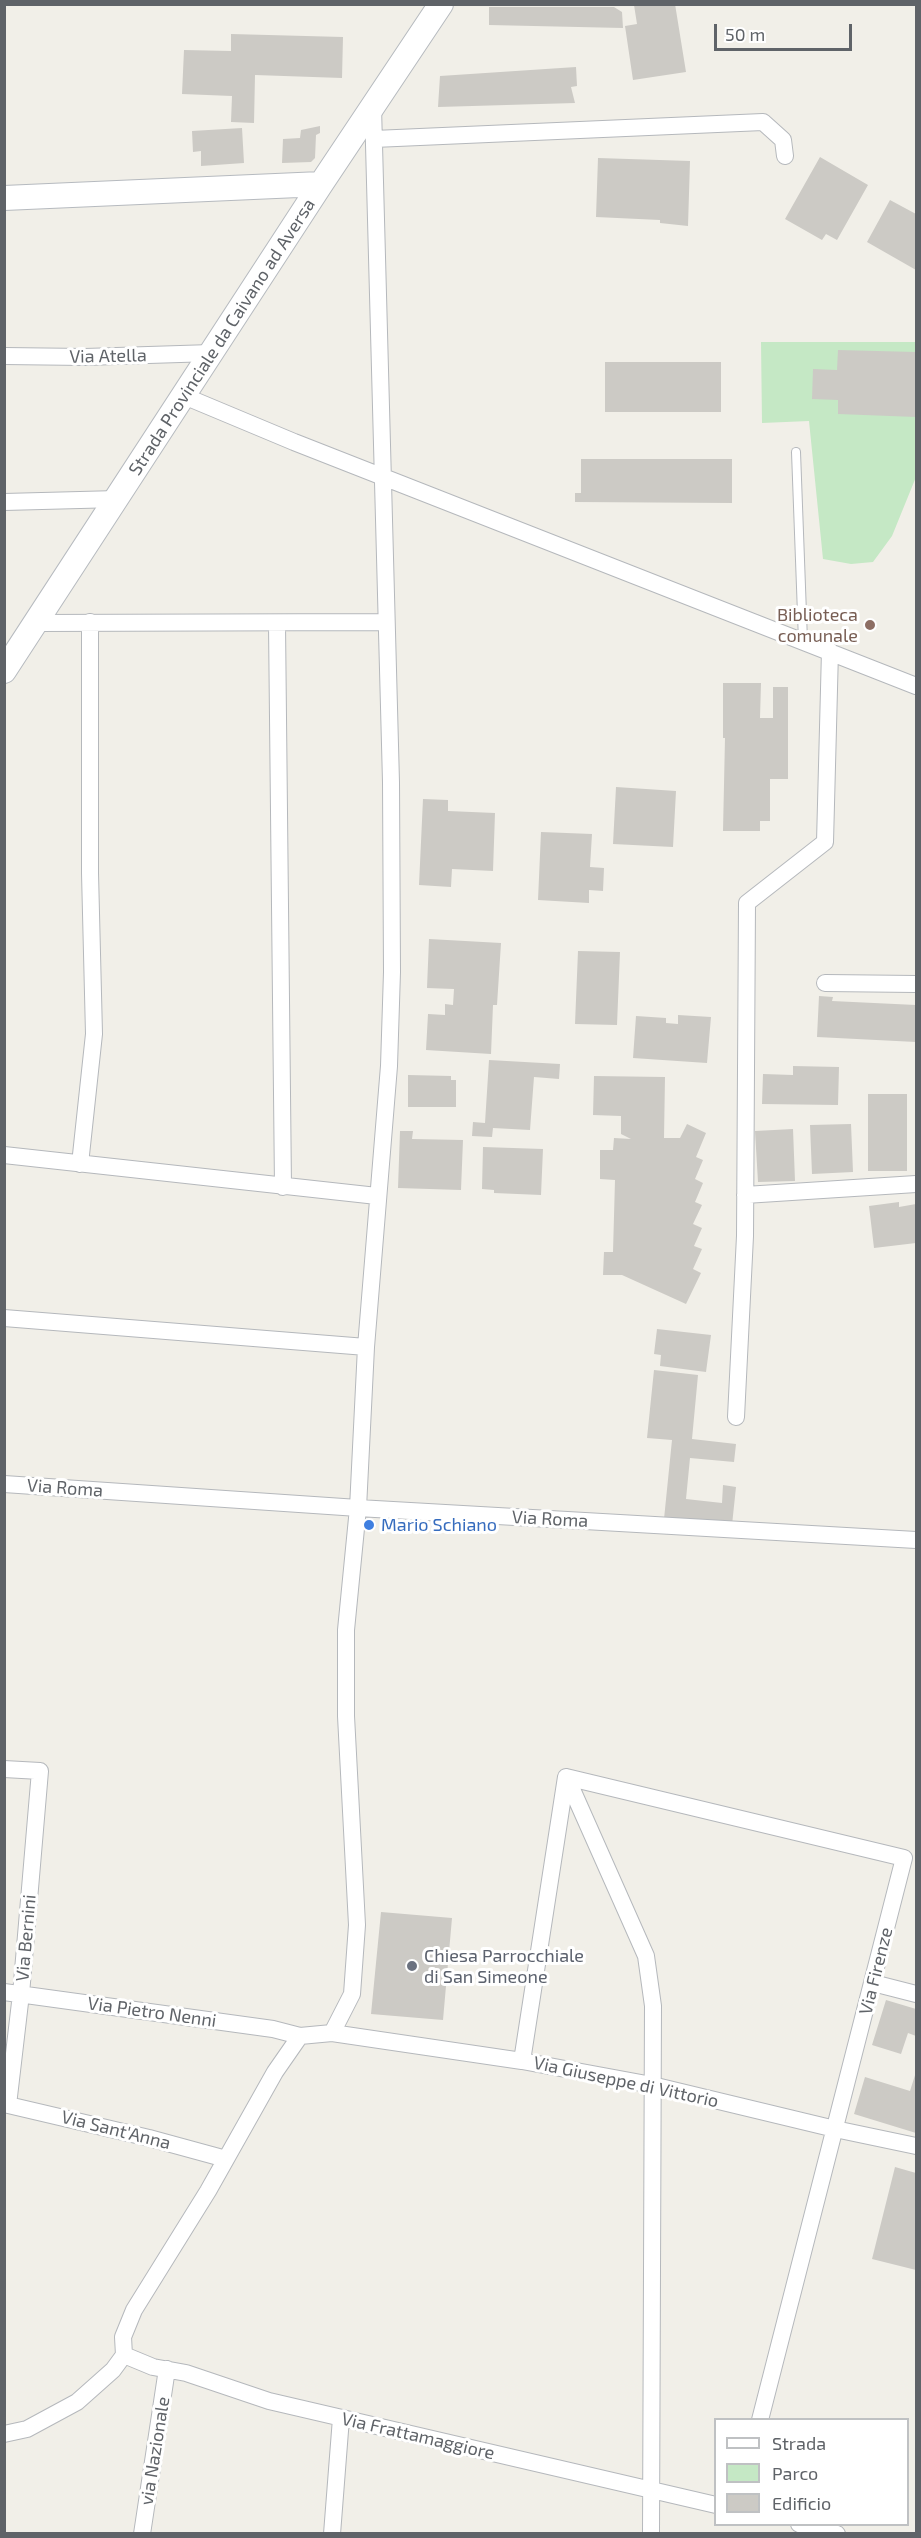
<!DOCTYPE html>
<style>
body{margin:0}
#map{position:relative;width:921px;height:2538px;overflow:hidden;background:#f1efe8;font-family:"Exo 2",sans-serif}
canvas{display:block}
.frame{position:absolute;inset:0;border:6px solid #5f6368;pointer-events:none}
.legend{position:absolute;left:714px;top:2418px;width:195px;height:108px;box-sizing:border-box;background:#fff;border:2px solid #bfc1c3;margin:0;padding:8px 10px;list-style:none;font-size:18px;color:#5f6368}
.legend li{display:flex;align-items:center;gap:12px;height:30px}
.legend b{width:30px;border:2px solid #bfc1c3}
.scale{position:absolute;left:714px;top:24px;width:138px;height:27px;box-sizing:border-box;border:3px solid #5f6368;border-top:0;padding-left:8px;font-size:18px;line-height:21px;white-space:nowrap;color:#5f6368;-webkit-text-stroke:4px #fff;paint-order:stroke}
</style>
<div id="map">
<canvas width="921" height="2538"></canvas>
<div class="frame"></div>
<ul class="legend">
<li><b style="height:8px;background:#fff"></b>Strada</li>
<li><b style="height:16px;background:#c5e8c5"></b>Parco</li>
<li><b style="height:16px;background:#cccac5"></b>Edificio</li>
</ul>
<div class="scale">50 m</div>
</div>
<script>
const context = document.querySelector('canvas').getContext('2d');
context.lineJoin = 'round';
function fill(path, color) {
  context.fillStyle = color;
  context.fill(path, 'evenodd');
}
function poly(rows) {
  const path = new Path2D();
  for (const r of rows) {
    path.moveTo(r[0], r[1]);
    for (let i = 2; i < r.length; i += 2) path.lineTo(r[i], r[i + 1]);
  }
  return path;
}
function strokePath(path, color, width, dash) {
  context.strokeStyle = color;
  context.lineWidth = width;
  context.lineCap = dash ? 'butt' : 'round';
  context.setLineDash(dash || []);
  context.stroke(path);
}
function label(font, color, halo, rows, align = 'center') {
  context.font = font + ' "Exo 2",sans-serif';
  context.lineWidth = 6;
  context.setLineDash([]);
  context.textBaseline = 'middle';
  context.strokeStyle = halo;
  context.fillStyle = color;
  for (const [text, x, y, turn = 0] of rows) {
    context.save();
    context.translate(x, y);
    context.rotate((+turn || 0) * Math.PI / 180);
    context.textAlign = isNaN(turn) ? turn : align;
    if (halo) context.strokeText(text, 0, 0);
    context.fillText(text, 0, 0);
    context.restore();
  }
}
const green = poly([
 [761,342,916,342,916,477,892,536,873,562,851,564,823,559,809,421,762,423]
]);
const building = poly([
 [675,4,686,72,633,80,625,26,637,24,634,5],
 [489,7,614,7,622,12,623,28,489,25],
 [231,34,343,37,342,78,255,75,254,123,231,122,232,96,182,94,184,50,231,51],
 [576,67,577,86,571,87,575,103,438,107,440,76],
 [320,126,320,133,316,135,315,158,311,162,282,163,283,139,300,138,301,130],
 [242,128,244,163,201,166,201,151,193,152,192,131],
 [820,157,868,185,837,240,826,234,822,240,785,219],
 [598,158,690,161,688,226,660,223,660,220,596,217],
 [890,200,916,214,916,270,867,242],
 [838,350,916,352,916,417,838,414,838,400,812,399,813,369,837,370],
 [605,362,721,362,721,412,605,412],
 [581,459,732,459,732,503,575,502,575,493,581,493],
 [723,683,761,683,760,718,773,718,773,687,788,687,788,779,770,779,770,821,760,821,760,831,723,831,725,738,723,738],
 [616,787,676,791,673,847,613,844],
 [423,799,448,800,448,811,495,813,493,871,452,869,451,887,419,885],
 [541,832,592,834,590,867,604,868,603,891,589,890,589,903,538,900],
 [429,939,501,943,497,1005,493,1005,491,1054,426,1050,428,1014,445,1015,445,1004,453,1005,454,989,427,988],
 [578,951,620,952,617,1025,575,1024],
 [819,996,833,997,832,1001,916,1005,916,1042,817,1037],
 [678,1015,711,1017,707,1063,633,1058,636,1016,666,1018,666,1023,678,1024],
 [489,1060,560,1064,559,1079,534,1077,530,1130,493,1128,492,1137,472,1136,473,1122,485,1123],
 [793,1066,839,1067,838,1105,762,1104,763,1074,793,1075],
 [408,1075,451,1076,451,1080,456,1080,456,1107,408,1107],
 [594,1076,665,1077,664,1138,680,1138,687,1124,706,1133,696,1157,703,1160,695,1179,703,1183,695,1202,702,1205,693,1224,702,1228,694,1246,702,1249,693,1269,701,1273,686,1304,622,1275,603,1275,604,1252,613,1252,615,1180,600,1179,600,1150,613,1150,614,1138,631,1139,621,1134,621,1116,593,1115],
 [868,1094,907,1094,907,1171,868,1171],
 [851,1124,853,1172,812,1174,810,1125],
 [793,1129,795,1181,758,1182,755,1131],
 [400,1131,413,1131,412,1139,463,1140,461,1190,398,1188],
 [483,1147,543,1149,541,1195,494,1193,494,1190,482,1189],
 [899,1202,899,1207,916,1204,916,1243,874,1248,869,1206],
 [657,1329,711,1335,706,1372,660,1366,661,1355,654,1354],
 [654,1370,698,1375,692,1439,736,1444,734,1462,690,1458,686,1499,722,1503,723,1485,736,1487,732,1525,664,1519,672,1440,647,1438],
 [381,1912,452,1918,443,2020,371,2014],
 [886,2000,916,2009,916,2036,908,2033,901,2054,872,2045],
 [916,2072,916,2133,854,2114,865,2077,910,2091],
 [895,2167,916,2173,916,2270,872,2259]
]);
const lane = poly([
 [796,452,803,641]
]);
const street = poly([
 [374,139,763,122,783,140,785,156],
 [4,356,85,357,212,353],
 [184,396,294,442,916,686],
 [4,502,118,499],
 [36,623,386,622],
 [277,624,283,1187],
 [825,983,916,984],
 [4,1155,377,1196],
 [80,1164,94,1034,90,873,90,622],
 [745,1195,916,1184],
 [4,1318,366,1347],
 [736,1417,745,1236,747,903,825,842,830,651],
 [4,1484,358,1508,916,1540],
 [4,1769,40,1771,21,1994,8,2105],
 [567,1778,646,1956,653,2006,651,2534],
 [873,1983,916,1994],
 [4,1992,273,2029,300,2036],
 [332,2033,352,1994,357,1925,346,1716,346,1630,358,1508,366,1347,389,1066,392,972,391,782,373,107],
 [522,2061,566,1777,904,1858,760,2420],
 [4,2104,149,2138,226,2159],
 [124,2355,153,2367,186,2373,269,2401,716,2505],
 [4,2434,27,2429,77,2402,113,2370,124,2355,123,2337,134,2310,208,2191,275,2072,300,2036,332,2033,522,2061,652,2085,835,2129,916,2146],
 [799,2524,837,2534],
 [142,2534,167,2369],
 [332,2534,341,2418]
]);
const secondary = poly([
 [4,198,321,184],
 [4,671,321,184,441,4]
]);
const markers = [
 [870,625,6,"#8d6e63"],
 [369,1525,6,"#3f7fe0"],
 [412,1966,6,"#6b7280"]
];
const streetNames = [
 ["Strada Provinciale da Caivano ad Aversa",222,337,-57],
 ["Via Atella",108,356,-1],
 ["Via Roma",65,1488,4],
 ["Via Roma",550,1519,3],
 ["Via Bernini",26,1938,-85],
 ["Via Firenze",876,1971,-76],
 ["Via Pietro Nenni",152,2012,8],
 ["Via Giuseppe di Vittorio",626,2082,12],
 ["Via Sant'Anna",116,2130,14],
 ["Via Frattamaggiore",418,2436,13],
 ["via Nazionale",155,2451,-81]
];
const educationNames = [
 ["Biblioteca",858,615],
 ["comunale",858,636]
];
const shopNames = [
 ["Mario Schiano",381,1525]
];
const worshipNames = [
 ["Chiesa Parrocchiale",424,1956],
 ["di San Simeone",424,1977]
];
fill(green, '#c5e8c5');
fill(building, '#cccac5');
strokePath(lane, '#b5b8bc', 10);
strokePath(street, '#b5b8bc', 18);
strokePath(secondary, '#b6babf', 26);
strokePath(lane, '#fff', 8);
strokePath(street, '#fff', 16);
strokePath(secondary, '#fff', 24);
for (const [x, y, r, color] of markers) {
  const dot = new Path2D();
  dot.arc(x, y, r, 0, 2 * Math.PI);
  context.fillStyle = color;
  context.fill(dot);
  strokePath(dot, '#fff', 2);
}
label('18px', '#5f6368', '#fff', streetNames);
label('18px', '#785e54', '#fff', educationNames, 'right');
label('18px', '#366cbe', '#fff', shopNames, 'left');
label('18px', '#5b616d', '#fff', worshipNames, 'left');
</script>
